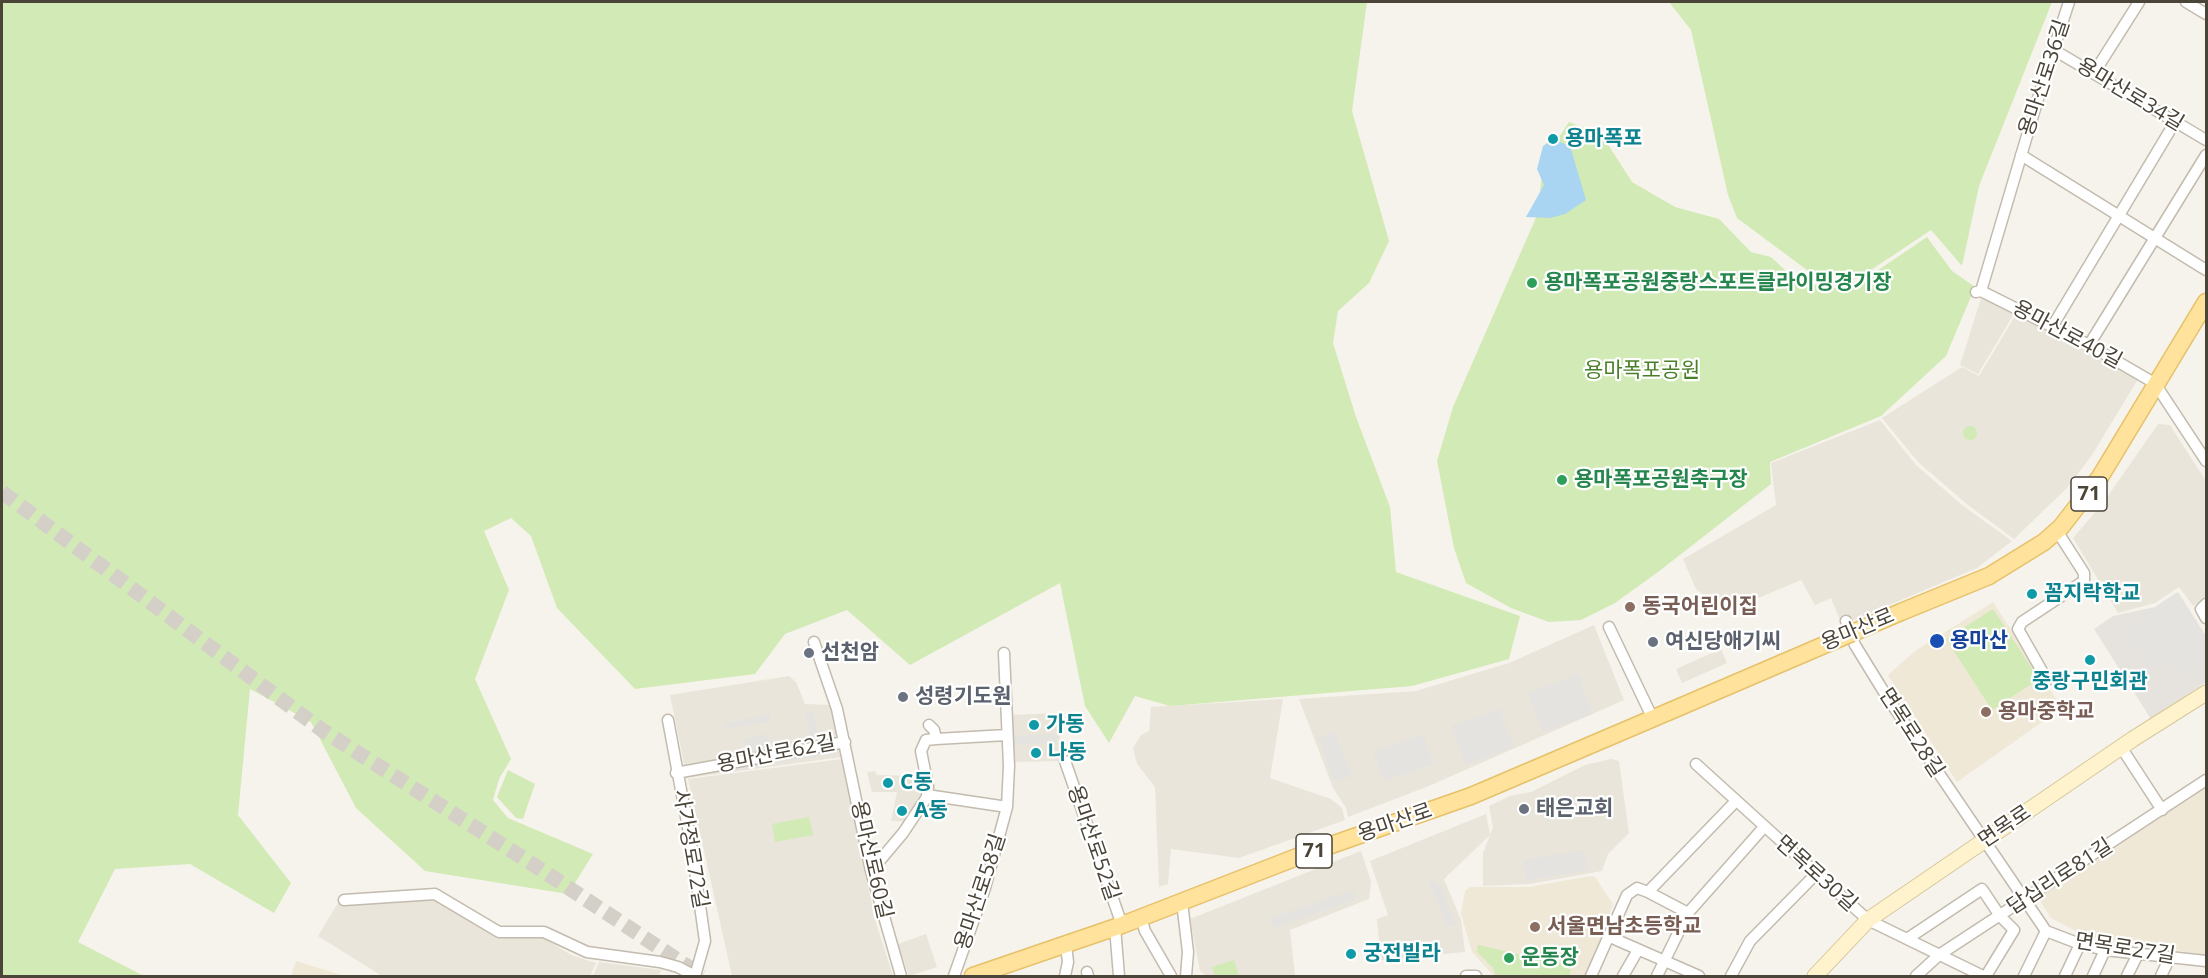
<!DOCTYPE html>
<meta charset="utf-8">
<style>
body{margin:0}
#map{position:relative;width:2208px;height:978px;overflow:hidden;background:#f6f3ec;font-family:"Open Sans",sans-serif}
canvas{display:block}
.frame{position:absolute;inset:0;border:3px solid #4b4439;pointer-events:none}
</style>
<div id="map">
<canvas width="2208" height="978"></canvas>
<div class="frame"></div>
</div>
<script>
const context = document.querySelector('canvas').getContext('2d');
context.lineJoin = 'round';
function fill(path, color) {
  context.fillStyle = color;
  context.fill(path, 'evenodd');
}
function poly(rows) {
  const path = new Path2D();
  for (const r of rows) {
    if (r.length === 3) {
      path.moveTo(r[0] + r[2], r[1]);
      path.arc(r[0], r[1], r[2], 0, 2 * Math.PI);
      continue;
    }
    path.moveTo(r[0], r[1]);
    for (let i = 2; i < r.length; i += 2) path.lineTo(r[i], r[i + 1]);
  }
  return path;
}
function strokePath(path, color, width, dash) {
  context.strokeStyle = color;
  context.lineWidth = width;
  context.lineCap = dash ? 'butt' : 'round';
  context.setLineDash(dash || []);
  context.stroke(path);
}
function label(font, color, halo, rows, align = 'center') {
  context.font = font + ' "Open Sans","Noto Sans KR",sans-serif';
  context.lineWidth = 4.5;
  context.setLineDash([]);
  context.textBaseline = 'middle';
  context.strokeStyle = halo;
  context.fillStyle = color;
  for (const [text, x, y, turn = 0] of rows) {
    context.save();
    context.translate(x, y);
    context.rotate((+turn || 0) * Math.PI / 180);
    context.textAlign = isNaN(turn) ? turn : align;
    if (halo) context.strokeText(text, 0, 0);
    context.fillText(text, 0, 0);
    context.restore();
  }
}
const residential = poly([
 [1982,295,2015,312,1978,374,1960,365],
 [2017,313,2140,376,2092,455,2067,488,2014,539,1968,505,1918,462,1882,418,1962,367,1979,376],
 [1880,420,1916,465,1962,505,2012,541,1977,568,1842,625,1831,598,1815,605,1801,580,1725,612,1696,589,1683,559,1776,505,1771,463],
 [2158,424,2170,425,2206,481,2206,597,2193,606,2179,587,2155,603,2118,613,2073,538,2103,503],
 [1594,625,1624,700,1429,786,1348,817,1346,808,1333,788,1299,699,1416,691,1509,663],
 [1721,649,1727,663,1682,683,1676,669],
 [789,676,796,682,805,704,831,705,842,757,687,778,670,695],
 [1283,699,1270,778,1331,799,1342,808,1345,820,1239,858,1171,849,1168,884,1159,887,1155,787,1137,764,1133,748,1141,735,1149,731,1151,707],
 [1059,713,1061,761,1010,762,1009,715],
 [842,759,876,923,893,976,732,976,688,779],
 [1611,759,1619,761,1629,833,1608,854,1602,871,1530,884,1483,886,1483,853,1490,835,1444,879,1461,920,1465,952,1371,961,1370,943,1379,942,1377,919,1388,915,1370,861,1486,814,1490,834,1493,828,1489,806,1510,796,1531,792,1585,765],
 [875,771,877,775,924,776,926,791,909,822,891,821,897,792,872,792,867,772],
 [1361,851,1371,881,1369,899,1290,930,1295,976,1206,976,1200,971,1190,919],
 [433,896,495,935,539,935,571,955,596,963,590,976,382,976,318,936,338,903],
 [926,934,937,967,909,976,898,944],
 [599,962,661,970,659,976,593,976]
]);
const industrial = poly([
 [2178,592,2206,636,2206,682,2151,719,2094,629,2113,616,2155,607]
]);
const education = poly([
 [1993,602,2062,708,1957,782,1888,675,1915,651],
 [2206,785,2206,955,2083,935,2051,918,2037,896],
 [1590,876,1595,877,1613,904,1601,940,1584,976,1494,976,1472,952,1461,914,1465,891,1470,887,1529,887],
 [296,961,345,976,291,976]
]);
const green = poly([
 [2,2,1367,2,1352,111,1389,241,1369,283,1338,311,1333,343,1356,417,1390,507,1396,572,1520,616,1509,659,1412,686,1170,706,1135,696,1109,743,1085,706,1060,583,910,665,847,610,785,634,755,674,635,689,557,608,531,536,511,518,484,531,509,590,475,679,511,759,499,779,493,800,508,818,593,854,568,894,425,871,356,808,311,722,250,689,238,815,291,883,274,913,190,864,115,869,78,942,144,976,2,976],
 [1669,2,2052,2,1979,186,1962,266,1931,230,1862,276,1811,273,1737,218,1728,195,1691,30],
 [1569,122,1602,135,1632,182,1675,207,1719,219,1751,252,1771,257,1798,282,1840,289,1874,273,1927,237,1952,271,1975,287,1946,356,1881,416,1770,462,1771,484,1658,572,1615,603,1581,620,1549,622,1511,608,1466,583,1454,548,1437,461,1453,407,1538,213,1543,162],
 [1970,433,7],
 [1993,609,2039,679,1992,710,1946,639],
 [508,770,535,784,523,819,516,818,497,797],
 [809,817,813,835,775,842,772,824],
 [1478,945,1562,964,1571,970,1569,976,1496,976,1493,968,1477,952],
 [1234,960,1239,976,1215,976,1212,967]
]);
const parking = poly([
 [2176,593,2206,639,2206,657,2176,677,2166,662,2150,672,2121,630],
 [1578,674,1593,714,1543,732,1528,693],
 [1500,709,1514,748,1465,765,1451,726],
 [814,711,818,741,811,742,806,712],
 [770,714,771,721,727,729,726,723],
 [1335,732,1352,776,1335,782,1318,738],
 [768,734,771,751,747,756,744,739],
 [1057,734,1057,743,1014,745,1014,736],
 [1423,734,1434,764,1384,781,1373,751],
 [835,747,836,753,732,771,731,765],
 [1584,850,1588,870,1526,881,1523,860],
 [1427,877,1441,886,1456,924,1447,927],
 [1353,890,1356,900,1273,928,1270,918],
 [1420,948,1420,954,1395,957,1394,951]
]);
const water = poly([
 [1553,139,1570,146,1586,200,1565,214,1550,218,1526,217,1544,185,1537,169,1543,146]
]);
const secondaryTunnel = poly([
 [2,492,322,730,534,865,702,976]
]);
const street = poly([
 [2186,2,2206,14],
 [2054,50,2206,140],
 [2094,73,2139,2],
 [2021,155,2206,270],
 [1981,291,2042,85,2069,2],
 [1976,292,1981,291,2089,345,2156,384],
 [2052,327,2175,122],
 [2089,345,2206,155],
 [2156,385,2206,461],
 [2206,604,2201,609,2206,618],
 [1846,621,1855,645,1887,697,2046,931,2080,944,2105,950,2206,961],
 [1609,627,1653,719],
 [814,642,837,709,871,871,901,976],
 [2047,680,2018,629,2022,622,2084,581,2084,573,2057,531],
 [668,720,692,849,705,941,695,976],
 [936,739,1007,735],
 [2121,747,2162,810],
 [1065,761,1122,925],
 [1696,764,1868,920,1983,976],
 [676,773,845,742],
 [927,795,1007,807],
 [871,871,903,833,927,797,928,786,921,751,926,740,936,739,934,730,929,725],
 [1648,892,1688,913],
 [344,900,435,894,499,932,544,932,587,952,660,962,678,967,695,976],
 [1182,902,1188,952,1186,976],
 [1141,918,1145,931,1171,976],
 [1115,927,1119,976],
 [1610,937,1699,976],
 [1907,939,1982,889,2000,916,2014,930,1986,976],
 [1087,972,1088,976],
 [954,976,985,888,1007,807,1009,766,1004,653],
 [1065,976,1068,962,1066,945],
 [1466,976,1476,976],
 [1591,976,1627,895,1637,888,1648,892,1736,801],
 [1623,976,1638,950],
 [1657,976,1688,913,1764,827],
 [1731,976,1750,941,1817,873],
 [1916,976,1939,955,2206,780],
 [2024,976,2046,931],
 [2065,976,2080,944],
 [2093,976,2105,950],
 [2127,976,2138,954],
 [2161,976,2170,957]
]);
const secondary = poly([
 [1815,976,1868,920,2133,739,2206,693]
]);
const primary = poly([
 [1901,612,1989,576,2044,542,2061,527,2100,477,2206,302],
 [973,976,1122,925,1297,857,1471,796,1668,712]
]);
const primaryBridge = poly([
 [1668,712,1901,612]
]);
const markers = [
 [1553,139,6,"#0f9aa8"],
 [1532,283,6,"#2e9e5b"],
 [1562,480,6,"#2e9e5b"],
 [2032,594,6,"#0f9aa8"],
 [1630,607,6,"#8d6e63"],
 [1937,641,8,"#1a4fb4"],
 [1653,642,6,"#6b7280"],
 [809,653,6,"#6b7280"],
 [2090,660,6,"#0f9aa8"],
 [903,697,6,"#6b7280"],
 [1986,712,6,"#8d6e63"],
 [1034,725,6,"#0f9aa8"],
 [1036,753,6,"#0f9aa8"],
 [888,783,6,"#0f9aa8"],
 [1524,809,6,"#6b7280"],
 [902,811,6,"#0f9aa8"],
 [1535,927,6,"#8d6e63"],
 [1351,954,6,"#0f9aa8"],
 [1509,958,6,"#2e9e5b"]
];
const shields = [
 [2089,494,36],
 [1314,851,36]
];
const shieldNames = [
 ["71",2089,494],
 ["71",1314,851]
];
const streetNames = [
 ["용마산로36길",2045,78,-72],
 ["용마산로34길",2130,95,31],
 ["용마산로40길",2067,335,28],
 ["용마산로",1858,630,-23],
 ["면목로28길",1911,733,57],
 ["용마산로62길",776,754,-11],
 ["용마산로",1395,823,-19],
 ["면목로",2005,827,-34],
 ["용마산로52길",1093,843,71],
 ["사가정로72길",690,849,80],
 ["용마산로60길",871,860,77],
 ["면목로30길",1816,874,42],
 ["답십리로81길",2060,877,-33],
 ["용마산로58길",981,892,-72],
 ["면목로27길",2125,949,9]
];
const cultureNames = [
 ["용마폭포",1565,139],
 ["꼼지락학교",2044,594],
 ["중랑구민회관",2090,682,"center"],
 ["가동",1046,725],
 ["나동",1048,753],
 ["C동",900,783],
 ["A동",914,811],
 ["궁전빌라",1363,954]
];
const leisureNames = [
 ["용마폭포공원중랑스포트클라이밍경기장",1544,283],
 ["용마폭포공원축구장",1574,480],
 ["운동장",1521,958]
];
const parkNames = [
 ["용마폭포공원",1642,371]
];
const educationNames = [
 ["동국어린이집",1642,607],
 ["용마중학교",1998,712],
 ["서울면남초등학교",1547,927]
];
const transitNames = [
 ["용마산",1950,641]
];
const worshipNames = [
 ["여신당애기씨",1665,642],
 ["선천암",821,653],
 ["성령기도원",915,697],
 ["태은교회",1536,809]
];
fill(residential, '#eae5da');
fill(industrial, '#e6e2dd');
fill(education, '#efe8d6');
fill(green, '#d2eab5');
fill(parking, '#e5e3e0');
fill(water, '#a9d4f2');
strokePath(secondaryTunnel, '#d4d0c8', 15, [15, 8]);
strokePath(street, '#c2bbae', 13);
strokePath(secondary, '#d6c79b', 17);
strokePath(primary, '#e6c16a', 19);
strokePath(street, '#fff', 10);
strokePath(secondary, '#fff3cd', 15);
strokePath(primary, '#ffe39c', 16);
strokePath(primaryBridge, '#e6c16a', 19, []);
strokePath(primaryBridge, '#ffe39c', 16);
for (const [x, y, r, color] of markers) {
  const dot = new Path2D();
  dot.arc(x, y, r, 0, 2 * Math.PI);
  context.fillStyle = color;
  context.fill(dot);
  strokePath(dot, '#fff', 2);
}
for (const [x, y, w] of shields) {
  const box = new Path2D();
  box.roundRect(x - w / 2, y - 17, w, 34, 4.5);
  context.fillStyle = '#fff';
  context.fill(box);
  strokePath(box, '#4b4439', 1.5);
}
label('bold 20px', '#4b4439', null, shieldNames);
label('21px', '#4b4439', '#fff', streetNames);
label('bold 21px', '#0d838f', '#fff', cultureNames, 'left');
label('bold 21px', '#27864d', '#fff', leisureNames, 'left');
label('21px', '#4a7f2a', '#fff', parkNames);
label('bold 21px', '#785e54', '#fff', educationNames, 'left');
label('bold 21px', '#164399', '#fff', transitNames, 'left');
label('bold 21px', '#5b616d', '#fff', worshipNames, 'left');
</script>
